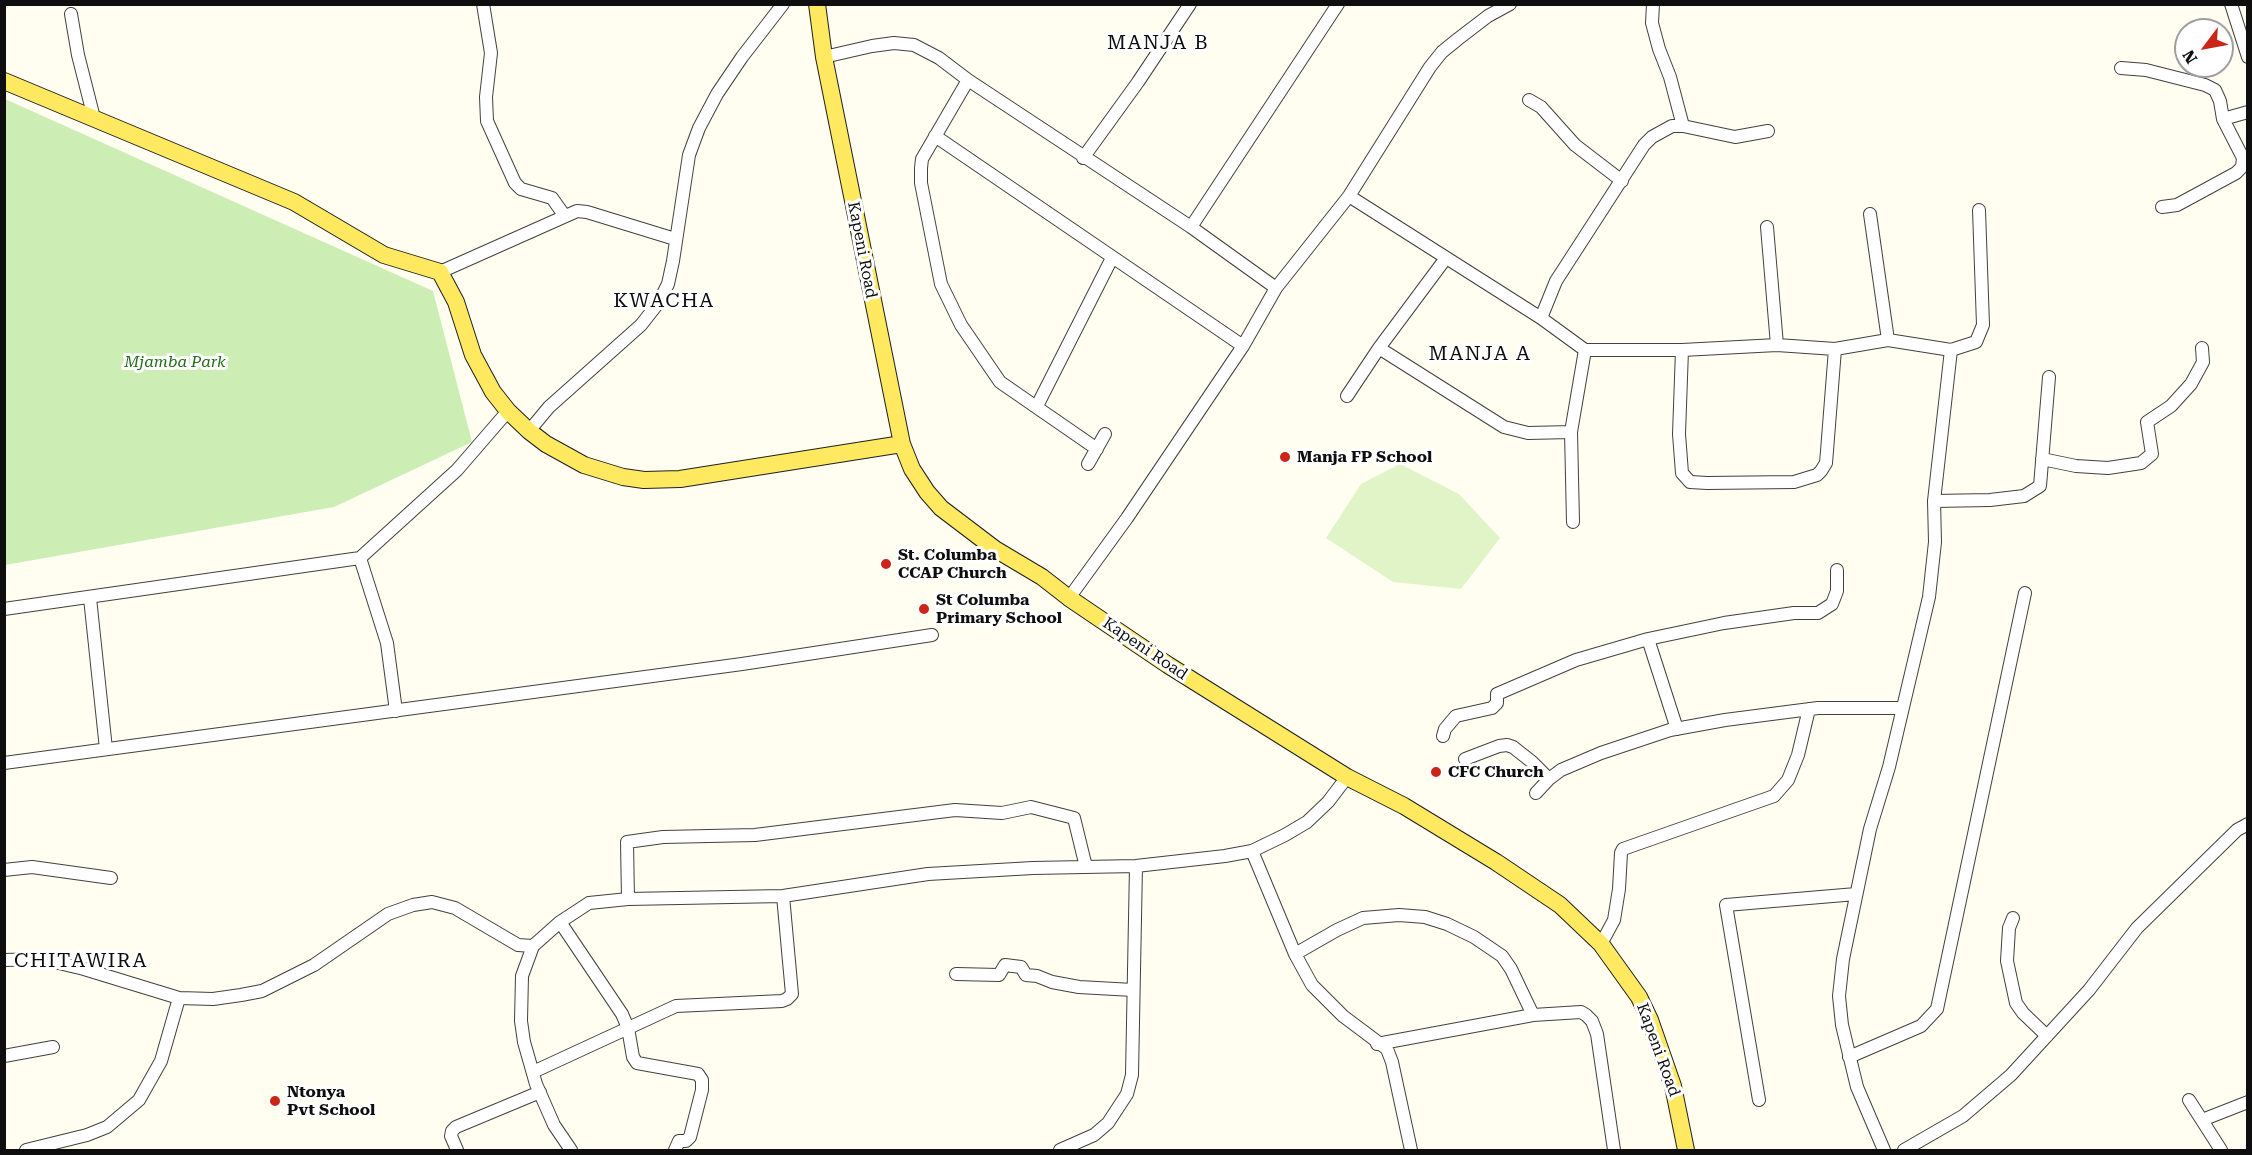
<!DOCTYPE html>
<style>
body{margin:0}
#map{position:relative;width:2252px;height:1155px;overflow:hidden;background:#fffef0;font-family:"Roboto Serif",serif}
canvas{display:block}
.frame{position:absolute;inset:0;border:6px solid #0e0e0e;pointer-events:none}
.north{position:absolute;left:2174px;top:18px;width:60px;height:60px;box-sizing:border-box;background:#fff;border:2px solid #9f9f9f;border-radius:50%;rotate:238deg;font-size:16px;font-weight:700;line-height:24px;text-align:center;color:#0e0e0e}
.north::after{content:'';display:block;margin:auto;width:21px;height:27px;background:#cc2419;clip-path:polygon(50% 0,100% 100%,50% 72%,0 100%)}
</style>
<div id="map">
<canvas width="2252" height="1155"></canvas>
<div class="frame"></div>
<div class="north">N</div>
</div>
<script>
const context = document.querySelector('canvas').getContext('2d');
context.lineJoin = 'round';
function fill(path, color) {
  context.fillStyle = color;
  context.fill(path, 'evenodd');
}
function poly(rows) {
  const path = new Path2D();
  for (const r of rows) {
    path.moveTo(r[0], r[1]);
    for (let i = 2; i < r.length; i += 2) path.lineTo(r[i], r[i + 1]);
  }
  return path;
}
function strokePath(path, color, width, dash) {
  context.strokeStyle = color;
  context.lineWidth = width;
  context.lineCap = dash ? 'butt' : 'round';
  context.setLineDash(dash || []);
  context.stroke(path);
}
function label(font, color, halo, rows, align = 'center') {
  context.font = font + ' "Roboto Serif",serif';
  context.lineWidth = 6;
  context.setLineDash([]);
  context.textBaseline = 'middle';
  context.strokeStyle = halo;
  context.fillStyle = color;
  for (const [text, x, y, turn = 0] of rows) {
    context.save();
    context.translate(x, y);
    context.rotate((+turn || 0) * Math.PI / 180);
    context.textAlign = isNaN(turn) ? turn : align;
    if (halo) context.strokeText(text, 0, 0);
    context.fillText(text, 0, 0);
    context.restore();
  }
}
const green = poly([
 [5,99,433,291,472,442,334,507,5,565]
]);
const pitch = poly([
 [1400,464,1459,494,1500,538,1461,589,1393,582,1326,538,1361,484]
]);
const minor = poly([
 [483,4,491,53,486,97,487,121,515,183,521,189,552,198,564,215],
 [1653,4,1652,23,1659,49,1670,77,1683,126],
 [2231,4,2248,57],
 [71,14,78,55,94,118],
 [824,57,872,46,894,43,914,45,939,58,968,80,1191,227,1276,288],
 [2121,68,2146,70,2205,85,2215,90,2220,101,2223,119,2243,158,2242,167,2236,173,2177,205,2162,207],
 [968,80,922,159,921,168,921,183,941,284,961,325,1000,382,1097,449],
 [1529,100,1541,107,1575,145,1622,181],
 [2223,119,2248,112],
 [935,136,1243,346],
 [1083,158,1138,82,1190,4],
 [1349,196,1541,318,1585,350,1682,350,1777,345,1835,349,1888,340,1951,350,1976,342,1983,325,1979,210],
 [1870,214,1888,340],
 [1191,227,1338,4],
 [1767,227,1777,345],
 [440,272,577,211,587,212,675,239],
 [1541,318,1556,281,1644,145,1652,137,1672,126,1683,126,1735,137,1768,131],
 [1379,348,1504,427,1528,433,1571,432],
 [1682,350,1679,434,1682,473,1690,482,1707,483,1794,482,1817,475,1821,471,1826,463,1827,451,1835,349],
 [1347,396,1379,348,1446,258],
 [1037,406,1112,258],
 [529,431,549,407,641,325,659,302,668,284,673,261,689,155,699,128,717,94,742,57,783,4],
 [2042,459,2076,466,2108,468,2141,463,2152,454,2147,422,2171,406,2191,384,2203,362,2202,348],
 [1088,464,1105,434],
 [1934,501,1990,500,2024,496,2040,486,2049,377],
 [1573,522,1571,432,1585,350],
 [360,558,387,643,396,711],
 [90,598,106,749],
 [1069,598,1127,518,1243,346,1276,288,1349,196,1430,67,1442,52,1458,39,1488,16,1510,4],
 [4,609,360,558,457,470,508,411],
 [1648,639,1677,729],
 [1443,736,1445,729,1456,716,1492,708,1497,703,1497,694,1576,660,1648,639,1724,623,1794,613,1818,613,1832,604,1837,591,1837,570],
 [1465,759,1499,746,1507,745,1513,747,1532,762,1549,779],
 [4,763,742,664,932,635],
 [1536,793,1549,779,1561,770,1601,753,1670,730,1725,720,1818,708,1903,708],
 [1252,851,1295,954,1312,985,1343,1016,1387,1049,1392,1062,1411,1150],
 [4,870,32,867,111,878],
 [628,899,627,842,663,837,755,835,955,810,1002,813,1031,807,1074,818,1086,867],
 [2013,918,2009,928,2007,961,2016,1003,2023,1013,2047,1036],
 [560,922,622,1014,628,1028,633,1057,637,1063,698,1074,702,1080,702,1090,690,1137,686,1141,679,1141,675,1150],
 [1601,944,1614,920,1619,889,1621,853,1623,849,1774,796,1788,780,1798,755,1809,709],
 [1295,954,1337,930,1363,918,1399,915,1425,917,1447,924,1474,937,1502,956,1511,969,1533,1015],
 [4,960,42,959,84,969,179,998,213,999,241,995,262,991,314,965,388,914,413,905,432,902,455,908,518,945,533,946],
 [956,974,999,975,1005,965,1021,967,1026,975,1037,976,1052,982,1079,987,1133,990],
 [1377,1044,1533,1015,1581,1012,1586,1015,1592,1021,1597,1034,1614,1150],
 [4,1056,53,1047],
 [1849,1057,1921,1026,1937,1009,2025,593],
 [533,1072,676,1006,782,1001,787,999,792,994,783,896],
 [1759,1100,1726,905,1856,894],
 [2189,1100,2221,1150],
 [2202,1120,2248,1102],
 [26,1150,87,1135,107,1127,139,1100,161,1061,179,998],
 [457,1150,451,1136,452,1131,456,1127,540,1092],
 [571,1150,554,1125,536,1084,524,1042,521,1021,522,976,533,946,560,922,589,903,628,899,783,896,928,874,1033,868,1136,866,1225,856,1252,851,1285,835,1307,822,1328,802,1347,777],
 [1060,1150,1094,1135,1108,1123,1127,1094,1132,1075,1136,866],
 [1884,1150,1857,1087,1842,1025,1839,996,1843,959,1870,829,1889,767,1929,597,1935,542,1934,501,1951,350],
 [1904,1150,1963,1116,2011,1075,2089,990,2137,928,2237,830,2248,824]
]);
const major = poly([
 [817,4,824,57,902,444,912,469,927,492,941,508,995,549,1042,577,1069,598,1168,665,1347,777,1404,806,1496,862,1560,905,1601,944,1639,997,1650,1020,1673,1086,1686,1150],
 [4,81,294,202,384,255,440,272,456,302,473,355,493,392,508,411,529,431,546,444,584,465,623,477,644,480,680,479,902,444]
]);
const markers = [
 [1285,457,6,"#cc2419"],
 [886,564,6,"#cc2419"],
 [924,609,6,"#cc2419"],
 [1436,772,6,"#cc2419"],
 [275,1101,6,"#cc2419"]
];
const streetNames = [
 ["Kapeni Road",862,250,79],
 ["Kapeni Road",1145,649,34],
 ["Kapeni Road",1658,1050,70]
];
const parkNames = [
 ["Mjamba Park",175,362]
];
const poiNames = [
 ["Manja FP School",1297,457],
 ["St. Columba",898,555],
 ["CCAP Church",898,573],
 ["St Columba",936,600],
 ["Primary School",936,618],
 ["CFC Church",1448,772],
 ["Ntonya",287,1092],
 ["Pvt School",287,1110]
];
const quarterNames = [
 ["MANJA B",1158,43],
 ["KWACHA",664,301],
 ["MANJA A",1480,354],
 ["CHITAWIRA",81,961]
];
fill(green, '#cceeb5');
fill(pitch, '#e0f4c8');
strokePath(minor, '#414141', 14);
strokePath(major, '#1f1f1f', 18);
strokePath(minor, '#fff', 12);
strokePath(major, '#ffe960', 16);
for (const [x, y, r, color] of markers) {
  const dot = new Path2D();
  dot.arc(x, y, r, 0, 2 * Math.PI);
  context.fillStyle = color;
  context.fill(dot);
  strokePath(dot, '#fff', 2);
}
label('16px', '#0e0e0e', '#fff', streetNames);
label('italic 16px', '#216d18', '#fff', parkNames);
label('bold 16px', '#0e0e0e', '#fff', poiNames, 'left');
context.letterSpacing = '1.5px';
label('20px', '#0e0e0e', '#fff', quarterNames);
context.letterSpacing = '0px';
</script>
